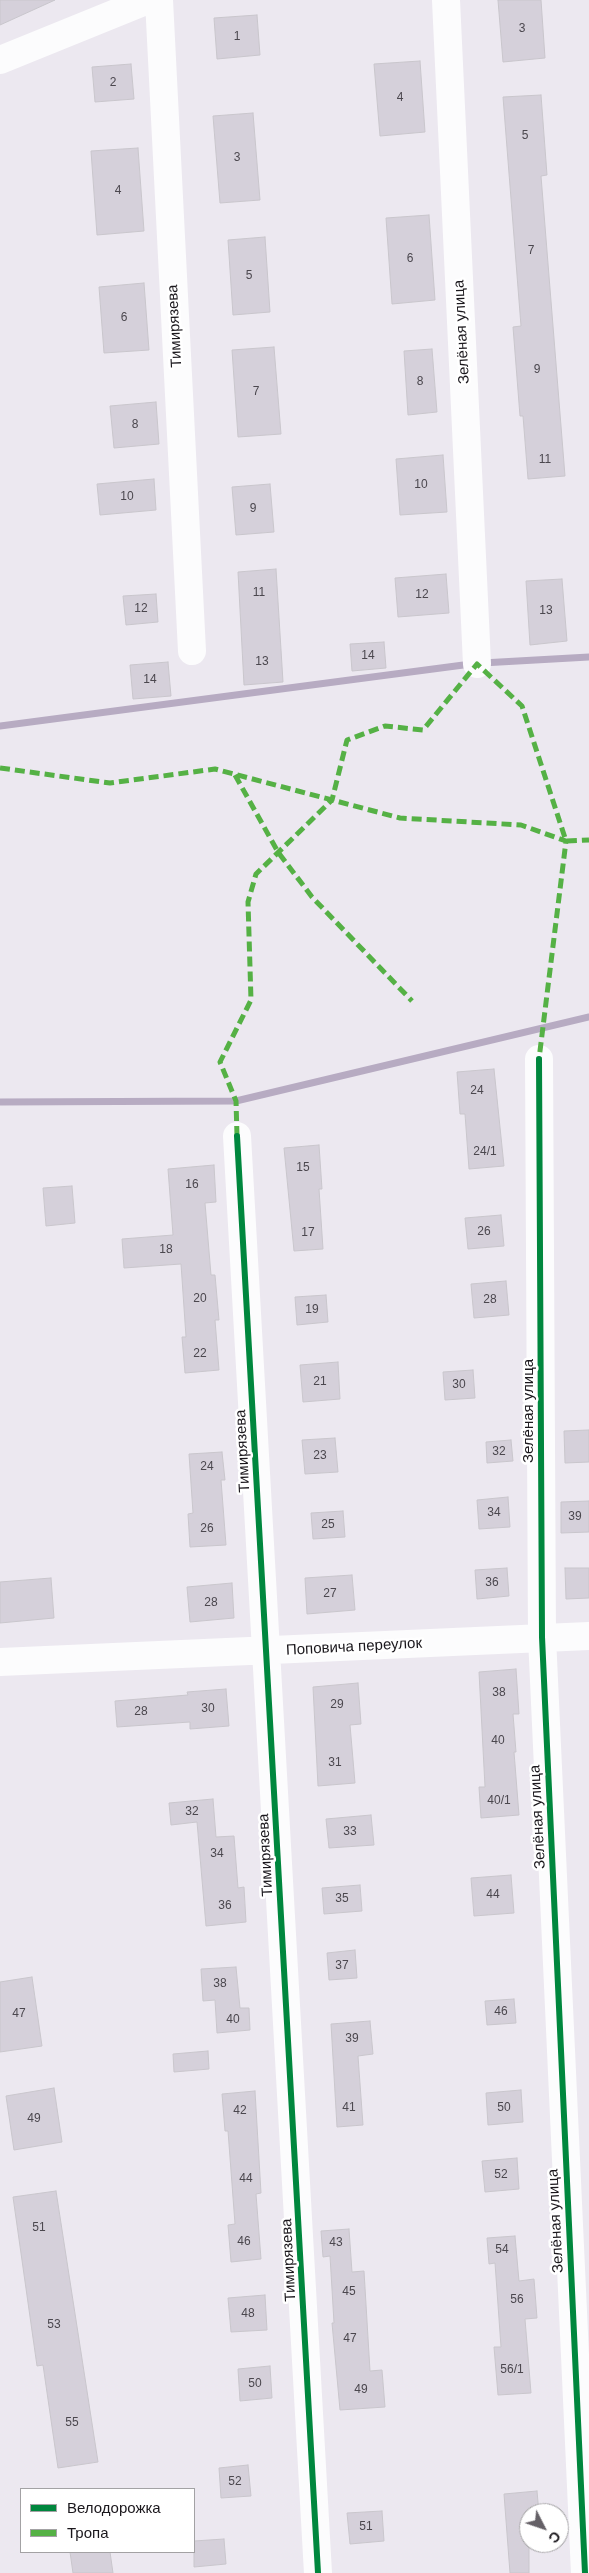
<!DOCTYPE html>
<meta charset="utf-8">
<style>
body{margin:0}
#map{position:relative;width:589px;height:2573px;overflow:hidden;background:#ece8f0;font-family:Helvetica,sans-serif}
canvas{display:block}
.legend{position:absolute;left:20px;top:2488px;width:175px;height:65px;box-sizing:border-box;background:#fff;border:1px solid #a3a2a4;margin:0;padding:6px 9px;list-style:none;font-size:15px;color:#1a171c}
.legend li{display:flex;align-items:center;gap:10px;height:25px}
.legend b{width:25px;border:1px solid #a3a2a4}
.north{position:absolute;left:519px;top:2503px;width:50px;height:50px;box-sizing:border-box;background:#fff;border:1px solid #a3a2a4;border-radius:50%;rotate:131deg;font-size:14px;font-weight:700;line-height:20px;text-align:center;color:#1a171c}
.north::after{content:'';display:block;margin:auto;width:18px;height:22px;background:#646066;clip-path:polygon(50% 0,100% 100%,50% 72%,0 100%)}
</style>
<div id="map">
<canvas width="589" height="2573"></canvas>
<ul class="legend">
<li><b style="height:6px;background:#00873e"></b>Велодорожка</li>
<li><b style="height:6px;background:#55b145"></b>Тропа</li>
</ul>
<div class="north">С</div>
</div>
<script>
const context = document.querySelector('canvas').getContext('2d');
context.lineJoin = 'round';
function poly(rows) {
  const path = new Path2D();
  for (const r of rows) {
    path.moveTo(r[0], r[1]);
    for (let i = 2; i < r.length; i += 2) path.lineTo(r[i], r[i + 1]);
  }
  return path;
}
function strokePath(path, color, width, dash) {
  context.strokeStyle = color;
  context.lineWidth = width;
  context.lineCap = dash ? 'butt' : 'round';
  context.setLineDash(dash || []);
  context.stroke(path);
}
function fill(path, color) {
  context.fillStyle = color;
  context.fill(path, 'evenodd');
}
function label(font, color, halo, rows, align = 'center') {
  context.font = font + ' Helvetica,sans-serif';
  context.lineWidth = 5;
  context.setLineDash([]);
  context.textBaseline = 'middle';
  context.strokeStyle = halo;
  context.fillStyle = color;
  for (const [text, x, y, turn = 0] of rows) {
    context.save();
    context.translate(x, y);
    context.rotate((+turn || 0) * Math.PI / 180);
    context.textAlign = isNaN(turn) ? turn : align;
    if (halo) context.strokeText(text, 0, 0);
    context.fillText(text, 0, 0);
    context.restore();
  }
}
const stream = poly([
 [482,663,589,657],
 [0,726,471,664],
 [0,1102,236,1101,589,1017]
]);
const building = poly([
 [0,0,55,0,0,25,0,0],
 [498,0,541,0,545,58,503,62,498,0],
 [257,15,260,55,217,59,214,18,257,15],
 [420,61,425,132,380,136,374,64,420,61],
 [131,64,134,99,95,102,92,67,131,64],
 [541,95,547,175,541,176,565,476,528,479,523,416,520,416,513,327,521,326,503,97,541,95],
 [253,113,260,200,220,203,213,116,253,113],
 [138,148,144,231,97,235,91,151,138,148],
 [429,215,435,300,392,304,386,218,429,215],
 [265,237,270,312,233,315,228,240,265,237],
 [144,283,149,350,104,353,99,287,144,283],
 [274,347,281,434,238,437,232,350,274,347],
 [432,349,437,412,408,415,404,351,432,349],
 [156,402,159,444,114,448,110,406,156,402],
 [443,455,447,512,400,515,396,459,443,455],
 [154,479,156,510,100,515,97,484,154,479],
 [270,484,274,532,236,535,232,487,270,484],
 [276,569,283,682,244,685,238,572,276,569],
 [446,574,449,613,398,617,395,578,446,574],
 [562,579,567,641,530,645,526,581,562,579],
 [156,594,158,622,126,625,123,596,156,594],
 [384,642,386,668,352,671,350,644,384,642],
 [168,662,171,696,133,699,130,665,168,662],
 [494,1069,504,1166,469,1169,465,1114,460,1114,457,1072,494,1069],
 [319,1145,322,1189,319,1189,323,1249,294,1251,284,1148,319,1145],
 [214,1165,216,1202,205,1203,211,1275,215,1275,219,1320,215,1320,219,1370,185,1373,182,1337,186,1337,181,1264,124,1268,122,1239,173,1235,168,1169,214,1165],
 [72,1186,75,1223,46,1226,43,1188,72,1186],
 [501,1215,504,1246,468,1249,465,1218,501,1215],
 [506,1281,509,1315,474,1318,471,1284,506,1281],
 [326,1295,328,1322,297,1325,295,1297,326,1295],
 [338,1362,340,1399,303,1402,300,1365,338,1362],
 [473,1370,475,1398,445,1400,443,1372,473,1370],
 [589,1430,589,1462,565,1463,564,1431,589,1430],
 [335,1438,338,1472,305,1474,302,1440,335,1438],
 [511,1440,513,1461,487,1463,486,1442,511,1440],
 [222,1452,225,1480,221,1480,226,1545,190,1547,188,1514,193,1513,189,1454,222,1452],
 [508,1497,510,1527,479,1529,477,1500,508,1497],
 [589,1501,589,1532,561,1533,561,1502,589,1501],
 [343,1511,345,1537,313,1539,311,1513,343,1511],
 [507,1568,509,1596,477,1599,475,1570,507,1568],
 [565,1568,589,1568,589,1598,566,1599,565,1568],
 [352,1575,355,1610,307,1614,305,1578,352,1575],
 [51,1578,54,1618,0,1623,0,1582,51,1578],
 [232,1583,234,1618,190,1622,187,1587,232,1583],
 [516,1669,519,1714,513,1714,516,1752,514,1752,519,1815,481,1818,479,1787,485,1787,479,1672,516,1669],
 [358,1683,361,1724,350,1725,355,1783,318,1786,313,1687,358,1683],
 [226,1689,229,1726,190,1729,190,1722,117,1727,115,1701,188,1695,187,1692,226,1689],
 [213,1799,216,1837,234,1836,238,1888,244,1887,246,1922,206,1926,197,1822,171,1825,169,1803,213,1799],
 [371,1815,374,1845,329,1848,326,1819,371,1815],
 [511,1875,514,1913,474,1916,471,1878,511,1875],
 [360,1885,362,1911,324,1914,322,1888,360,1885],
 [355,1950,357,1978,329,1980,327,1953,355,1950],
 [236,1967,240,2008,249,2008,250,2030,217,2033,215,2000,203,2001,201,1969,236,1967],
 [32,1977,42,2046,0,2052,0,1982,32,1977],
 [514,1999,516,2023,487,2025,485,2001,514,1999],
 [370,2021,373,2054,358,2056,363,2125,337,2127,331,2024,370,2021],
 [208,2051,209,2069,174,2072,173,2054,208,2051],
 [54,2088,62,2142,14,2150,6,2096,54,2088],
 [521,2090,523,2122,488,2125,486,2093,521,2090],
 [255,2091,261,2193,256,2194,261,2259,231,2262,228,2225,235,2224,228,2131,225,2131,222,2094,255,2091],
 [517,2158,519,2189,485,2192,482,2161,517,2158],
 [56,2191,98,2462,58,2468,43,2365,37,2366,13,2197,56,2191],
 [349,2229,352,2272,364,2271,370,2371,382,2370,385,2407,340,2410,332,2323,334,2323,330,2256,323,2257,321,2231,349,2229],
 [515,2236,519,2281,534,2279,537,2318,525,2319,531,2393,498,2395,494,2347,501,2347,495,2263,489,2264,487,2238,515,2236],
 [265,2295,267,2330,231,2332,228,2298,265,2295],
 [270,2366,272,2398,240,2401,238,2369,270,2366],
 [248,2465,251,2496,221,2498,219,2468,248,2465],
 [537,2491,539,2513,529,2513,529,2573,510,2573,504,2494,537,2491],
 [382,2511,384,2541,350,2544,347,2513,382,2511],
 [224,2539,226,2564,194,2567,194,2541,224,2539],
 [70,2552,110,2552,113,2573,73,2573,70,2552]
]);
const minor = poly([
 [159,0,192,651],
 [446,0,477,664],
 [0,60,148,0],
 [539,1059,542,1637,585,2573],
 [237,1136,318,2573],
 [0,1662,589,1636]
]);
const quiet = poly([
 [0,768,110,783,215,769,400,818,521,825,566,841,539,1059],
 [235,775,278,852,312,897,412,1001],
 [237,1136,236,1101,220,1062,251,1000,248,902,256,874,332,800,347,740,385,726,423,730,477,664,522,706,566,841,589,840]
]);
const cycleway = poly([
 [539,1059,542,1637,585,2573],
 [237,1136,318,2573]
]);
const numberNames = [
 ["3",522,29],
 ["1",237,37],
 ["2",113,83],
 ["4",400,98],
 ["5",525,136],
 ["3",237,158],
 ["4",118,191],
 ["7",531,251],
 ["6",410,259],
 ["5",249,276],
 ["6",124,318],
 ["9",537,370],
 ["8",420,382],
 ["7",256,392],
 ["8",135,425],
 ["11",545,460],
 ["10",421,485],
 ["10",127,497],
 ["9",253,509],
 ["11",259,593],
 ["12",422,595],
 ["12",141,609],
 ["13",546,611],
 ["14",368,656],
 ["13",262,662],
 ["14",150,680],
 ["24",477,1091],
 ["24/1",485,1152],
 ["15",303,1168],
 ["16",192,1185],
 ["26",484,1232],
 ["17",308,1233],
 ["18",166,1250],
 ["20",200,1299],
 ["28",490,1300],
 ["19",312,1310],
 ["22",200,1354],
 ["21",320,1382],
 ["30",459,1385],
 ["32",499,1452],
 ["23",320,1456],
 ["24",207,1467],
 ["34",494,1513],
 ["39",575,1517],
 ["25",328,1525],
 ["26",207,1529],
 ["36",492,1583],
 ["27",330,1594],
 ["28",211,1603],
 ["38",499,1693],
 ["29",337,1705],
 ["30",208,1709],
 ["28",141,1712],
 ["40",498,1741],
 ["31",335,1763],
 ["40/1",499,1801],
 ["32",192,1812],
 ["33",350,1832],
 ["34",217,1854],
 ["44",493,1895],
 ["35",342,1899],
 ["36",225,1906],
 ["37",342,1966],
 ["38",220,1984],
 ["46",501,2012],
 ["47",19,2014],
 ["40",233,2020],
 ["39",352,2039],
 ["41",349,2108],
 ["50",504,2108],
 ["42",240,2111],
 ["49",34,2119],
 ["52",501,2175],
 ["44",246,2179],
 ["51",39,2228],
 ["46",244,2242],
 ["43",336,2243],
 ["54",502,2250],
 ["45",349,2292],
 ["56",517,2300],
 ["48",248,2314],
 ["53",54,2325],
 ["47",350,2339],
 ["56/1",512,2370],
 ["50",255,2384],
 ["49",361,2390],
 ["55",72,2423],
 ["52",235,2482],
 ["51",366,2527]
];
const streetNames = [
 ["Тимирязева",175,326,-93],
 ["Зелёная улица",462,332,-93],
 ["Зелёная улица",529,1411,-90],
 ["Тимирязева",243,1451,-93],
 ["Поповича переулок",354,1647,-3],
 ["Зелёная улица",538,1817,-93],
 ["Тимирязева",266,1855,-93],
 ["Зелёная улица",556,2221,-93],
 ["Тимирязева",289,2260,-93]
];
strokePath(stream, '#b7abc2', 7);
fill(building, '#d5d0da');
strokePath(building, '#c9c6cc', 1);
strokePath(minor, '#fcfcfd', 28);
strokePath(quiet, '#55b145', 5, [10, 5]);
strokePath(cycleway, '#00873e', 6);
label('12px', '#4b474e', null, numberNames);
label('15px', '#1a171c', '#fff', streetNames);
</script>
